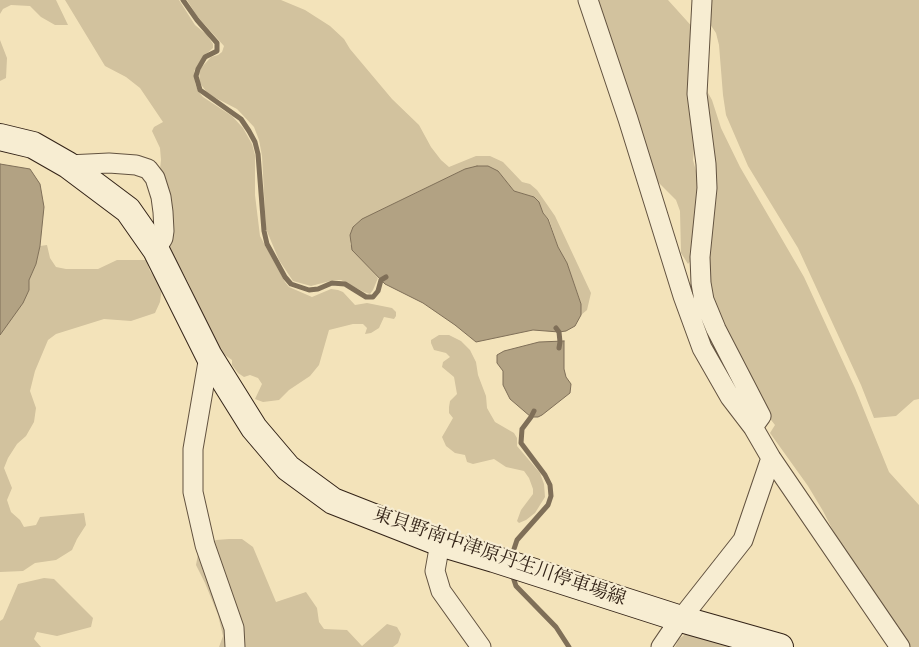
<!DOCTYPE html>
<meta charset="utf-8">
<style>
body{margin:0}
canvas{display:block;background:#f3e3ba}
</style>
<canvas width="919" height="647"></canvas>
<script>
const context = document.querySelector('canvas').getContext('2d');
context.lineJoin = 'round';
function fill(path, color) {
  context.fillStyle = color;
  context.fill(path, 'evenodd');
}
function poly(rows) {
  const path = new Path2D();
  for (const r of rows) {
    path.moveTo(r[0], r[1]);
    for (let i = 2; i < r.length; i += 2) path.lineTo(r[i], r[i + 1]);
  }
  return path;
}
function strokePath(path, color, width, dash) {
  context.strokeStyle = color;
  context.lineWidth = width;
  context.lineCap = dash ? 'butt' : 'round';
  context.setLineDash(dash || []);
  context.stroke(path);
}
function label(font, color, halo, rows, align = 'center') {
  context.font = font + ' "IM FELL DW Pica","Noto Serif JP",serif';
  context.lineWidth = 4.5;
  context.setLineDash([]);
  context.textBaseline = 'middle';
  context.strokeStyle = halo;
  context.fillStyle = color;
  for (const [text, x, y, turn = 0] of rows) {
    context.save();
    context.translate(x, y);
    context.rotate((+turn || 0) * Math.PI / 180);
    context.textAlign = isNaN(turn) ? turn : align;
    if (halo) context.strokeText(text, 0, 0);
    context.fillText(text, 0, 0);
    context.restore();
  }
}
const green = poly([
 [0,0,56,0,68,25,55,25,41,17,30,6,11,5,3,9,0,14],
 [65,0,179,0,195,25,207,35,213,44,213,48,204,56,194,71,195,83,198,91,203,97,232,116,243,128,252,144,255,155,255,195,260,236,285,282,289,287,312,297,331,289,338,290,343,292,355,305,367,303,392,308,396,312,396,316,394,319,384,317,379,328,371,333,365,334,367,328,363,324,353,324,329,330,319,365,310,376,289,390,279,400,263,402,255,399,262,384,258,378,250,375,244,377,238,373,232,365,232,360,219,351,188,282,169,247,160,169,161,160,160,148,152,131,154,127,163,122,140,88,126,77,105,66],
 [187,0,281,0,305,10,330,26,344,39,350,49,392,99,419,125,431,147,441,160,449,167,476,156,490,156,503,162,522,182,530,184,537,190,555,216,591,293,587,310,581,315,581,303,567,263,558,247,549,219,543,213,539,202,534,197,514,191,498,171,465,169,362,219,353,227,350,244,378,278,373,290,370,294,364,292,341,280,334,280,311,286,293,281,279,260,266,229,262,156,259,140,254,127,237,109,208,94,200,83,199,71,202,67,211,57,218,55,222,52,224,46,197,16],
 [597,0,668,0,696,31,689,106,697,140,694,149,693,160,699,182,693,258,688,264,681,253,680,211,676,200,655,179],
 [705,0,919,0,919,399,914,400,896,416,874,418,861,385,798,248,748,166,726,115,723,95,719,45,716,33,706,18],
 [0,40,7,58,6,78,0,81],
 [707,91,712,100,721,128,740,167,804,277,855,388,889,472,919,505,919,647,910,647,842,548,823,511,808,486,770,433,775,425,764,411,710,303,705,98],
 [47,245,50,258,56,267,66,269,98,269,117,260,146,260,150,271,162,288,160,302,155,313,131,321,104,319,56,334,48,340,35,371,30,391,36,408,34,422,26,436,17,444,8,458,4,468,12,488,7,500,11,512,20,520,24,527,36,525,40,517,84,513,86,525,77,539,72,550,56,560,35,563,23,571,0,572,0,335,29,291,29,280,36,264,40,246],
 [439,335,449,335,461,341,470,350,476,362,478,375,486,396,487,408,495,422,514,433,517,438,517,446,540,473,544,484,545,497,535,513,526,520,519,523,517,521,521,510,533,494,533,489,529,478,524,471,506,467,494,459,473,464,467,462,465,455,455,453,446,446,442,437,453,418,449,413,449,407,450,401,457,394,454,377,442,367,443,362,450,357,446,353,434,350,431,343,431,340],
 [229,539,242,539,253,547,276,602,306,592,317,608,319,622,324,629,347,630,362,646,387,624,397,627,401,634,398,643,393,647,219,647,223,636,218,615,205,583,196,565,198,554,216,540],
 [44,578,54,579,93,618,91,627,57,636,37,632,34,639,41,647,0,647,0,621,3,619,18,584],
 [688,632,737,647,675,647,679,639]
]);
const water = poly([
 [0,164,30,169,40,184,44,207,40,246,36,264,29,280,29,290,23,303,0,335,0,164],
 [477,166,488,166,498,171,514,191,534,197,539,202,543,213,548,219,558,247,567,263,581,304,581,315,575,326,566,331,559,332,533,330,476,342,455,325,423,303,385,284,352,250,350,235,353,227,362,219,465,169,477,166],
 [564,341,564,369,566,377,571,384,570,393,542,415,538,417,531,417,510,399,503,385,503,371,497,363,497,355,504,351,539,342,564,341]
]);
const stream = poly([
 [183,0,197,20,217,43,217,51,205,57,198,69,196,76,200,90,241,119,249,131,255,142,258,154,264,231,267,244,285,277,291,284,309,290,318,289,332,283,345,284,366,297,373,297,378,291,381,280,386,277],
 [556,328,559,332,560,342,559,348],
 [511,558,517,540,548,505,551,496,550,485,545,475,521,443,522,429,531,417,534,411],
 [512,574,516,586,556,627,569,647]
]);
const minor = poly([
 [588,0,628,119,683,296,702,348,730,397,753,427,771,458,900,647],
 [702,0,697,94,706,164,707,188,700,257,701,283,704,300,716,329,761,416,753,427],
 [68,165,109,163,136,165,148,169,155,178,161,197,163,212,164,231,163,238,156,250],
 [209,356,193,449,193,492,205,545,234,628,235,647],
 [440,543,435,571,441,591,481,647],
 [661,647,676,625,743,540,771,458]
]);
const secondary = poly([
 [0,137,33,145,68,165,128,210,156,250,209,356,254,428,288,468,333,501,440,543,494,559,681,619,780,647]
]);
const streetNames = [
 ["東貝野南中津原丹生川停車場線",499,558,19]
];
fill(green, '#d2c29e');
fill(water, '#b2a283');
strokePath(water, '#7f6f58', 1);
strokePath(stream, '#7f6f58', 5);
strokePath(minor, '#635340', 21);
strokePath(secondary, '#332317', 28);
strokePath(minor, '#f7edd2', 19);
strokePath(secondary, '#f7edd2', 26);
label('19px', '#332317', '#f7edd2', streetNames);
</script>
